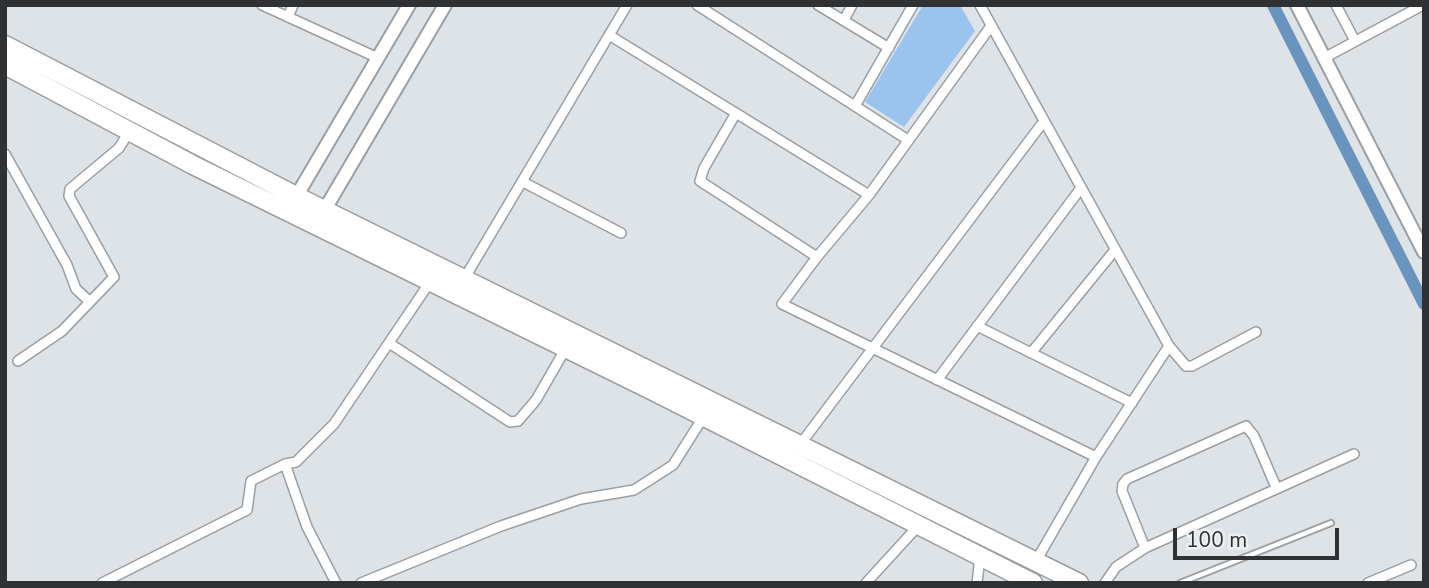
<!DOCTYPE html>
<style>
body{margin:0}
#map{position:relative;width:1429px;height:588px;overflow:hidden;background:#dee3e8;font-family:"Nunito Sans",sans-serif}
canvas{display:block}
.frame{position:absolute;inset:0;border:7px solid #2f3133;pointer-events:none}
.scale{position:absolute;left:1173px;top:528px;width:166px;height:32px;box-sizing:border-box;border:4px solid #2f3133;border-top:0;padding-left:9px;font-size:21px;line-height:24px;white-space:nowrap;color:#2f3133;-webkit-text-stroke:5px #ebf0f5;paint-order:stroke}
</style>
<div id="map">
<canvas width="1429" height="588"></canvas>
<div class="frame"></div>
<div class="scale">100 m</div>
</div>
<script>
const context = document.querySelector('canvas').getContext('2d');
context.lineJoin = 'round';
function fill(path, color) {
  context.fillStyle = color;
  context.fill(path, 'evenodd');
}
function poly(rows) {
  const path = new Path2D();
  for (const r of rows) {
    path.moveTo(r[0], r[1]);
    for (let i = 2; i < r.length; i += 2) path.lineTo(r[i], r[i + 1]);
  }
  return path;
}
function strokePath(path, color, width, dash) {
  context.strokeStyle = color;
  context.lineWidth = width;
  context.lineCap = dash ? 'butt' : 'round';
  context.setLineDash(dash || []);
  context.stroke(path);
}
const green = poly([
 [923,5,960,5,975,31,904,127,865,102]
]);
const canal = poly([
 [1273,5,1424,304]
]);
const lane = poly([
 [1180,583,1331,523]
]);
const street = poly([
 [262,5,378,58],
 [697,5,908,140],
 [818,5,889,48],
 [980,5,1169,346,1186,366,1192,366,1256,332],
 [1336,5,1355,41],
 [288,17,293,5],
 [844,20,852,5],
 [991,26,869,195,817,257,782,304,1096,457],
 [609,35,869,195],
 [1324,58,1423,5],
 [855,106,913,5],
 [736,113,704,168,700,181,817,257],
 [5,154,67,265,76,289,89,301],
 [523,182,621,233],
 [464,279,627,5],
 [977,326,1132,403],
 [389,343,510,422,518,421,536,400,566,348],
 [1031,353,1115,250],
 [18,361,62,331,114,277,69,196,70,189,119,148,129,132],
 [937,380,1081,188],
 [799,446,1044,121],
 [285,464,307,527,336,583],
 [1145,548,1122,491,1123,484,1127,479,1246,426,1254,436,1276,487],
 [1036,561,1096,457,1169,346],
 [102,583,247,510,251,481,285,464,296,462,334,424,430,282],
 [361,583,501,526,581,499,634,490,673,465,704,416],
 [866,583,919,525],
 [977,583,980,557],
 [1105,583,1116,567,1145,548,1354,454],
 [1368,583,1411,565]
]);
const secondary = poly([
 [1297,5,1424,252],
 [293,202,409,5],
 [321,216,445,5]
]);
const highway = poly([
 [5,45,296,196,1079,583],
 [5,65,193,165,651,390,1033,583]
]);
fill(green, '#9ac4ee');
strokePath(canal, '#6894be', 12);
strokePath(lane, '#9a9fa4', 8);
strokePath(street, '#9a9fa4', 12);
strokePath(secondary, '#9a9fa4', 16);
strokePath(highway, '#9a9fa4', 21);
strokePath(lane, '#fff', 4.5);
strokePath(street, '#fff', 9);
strokePath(secondary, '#fff', 12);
strokePath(highway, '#fff', 18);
</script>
